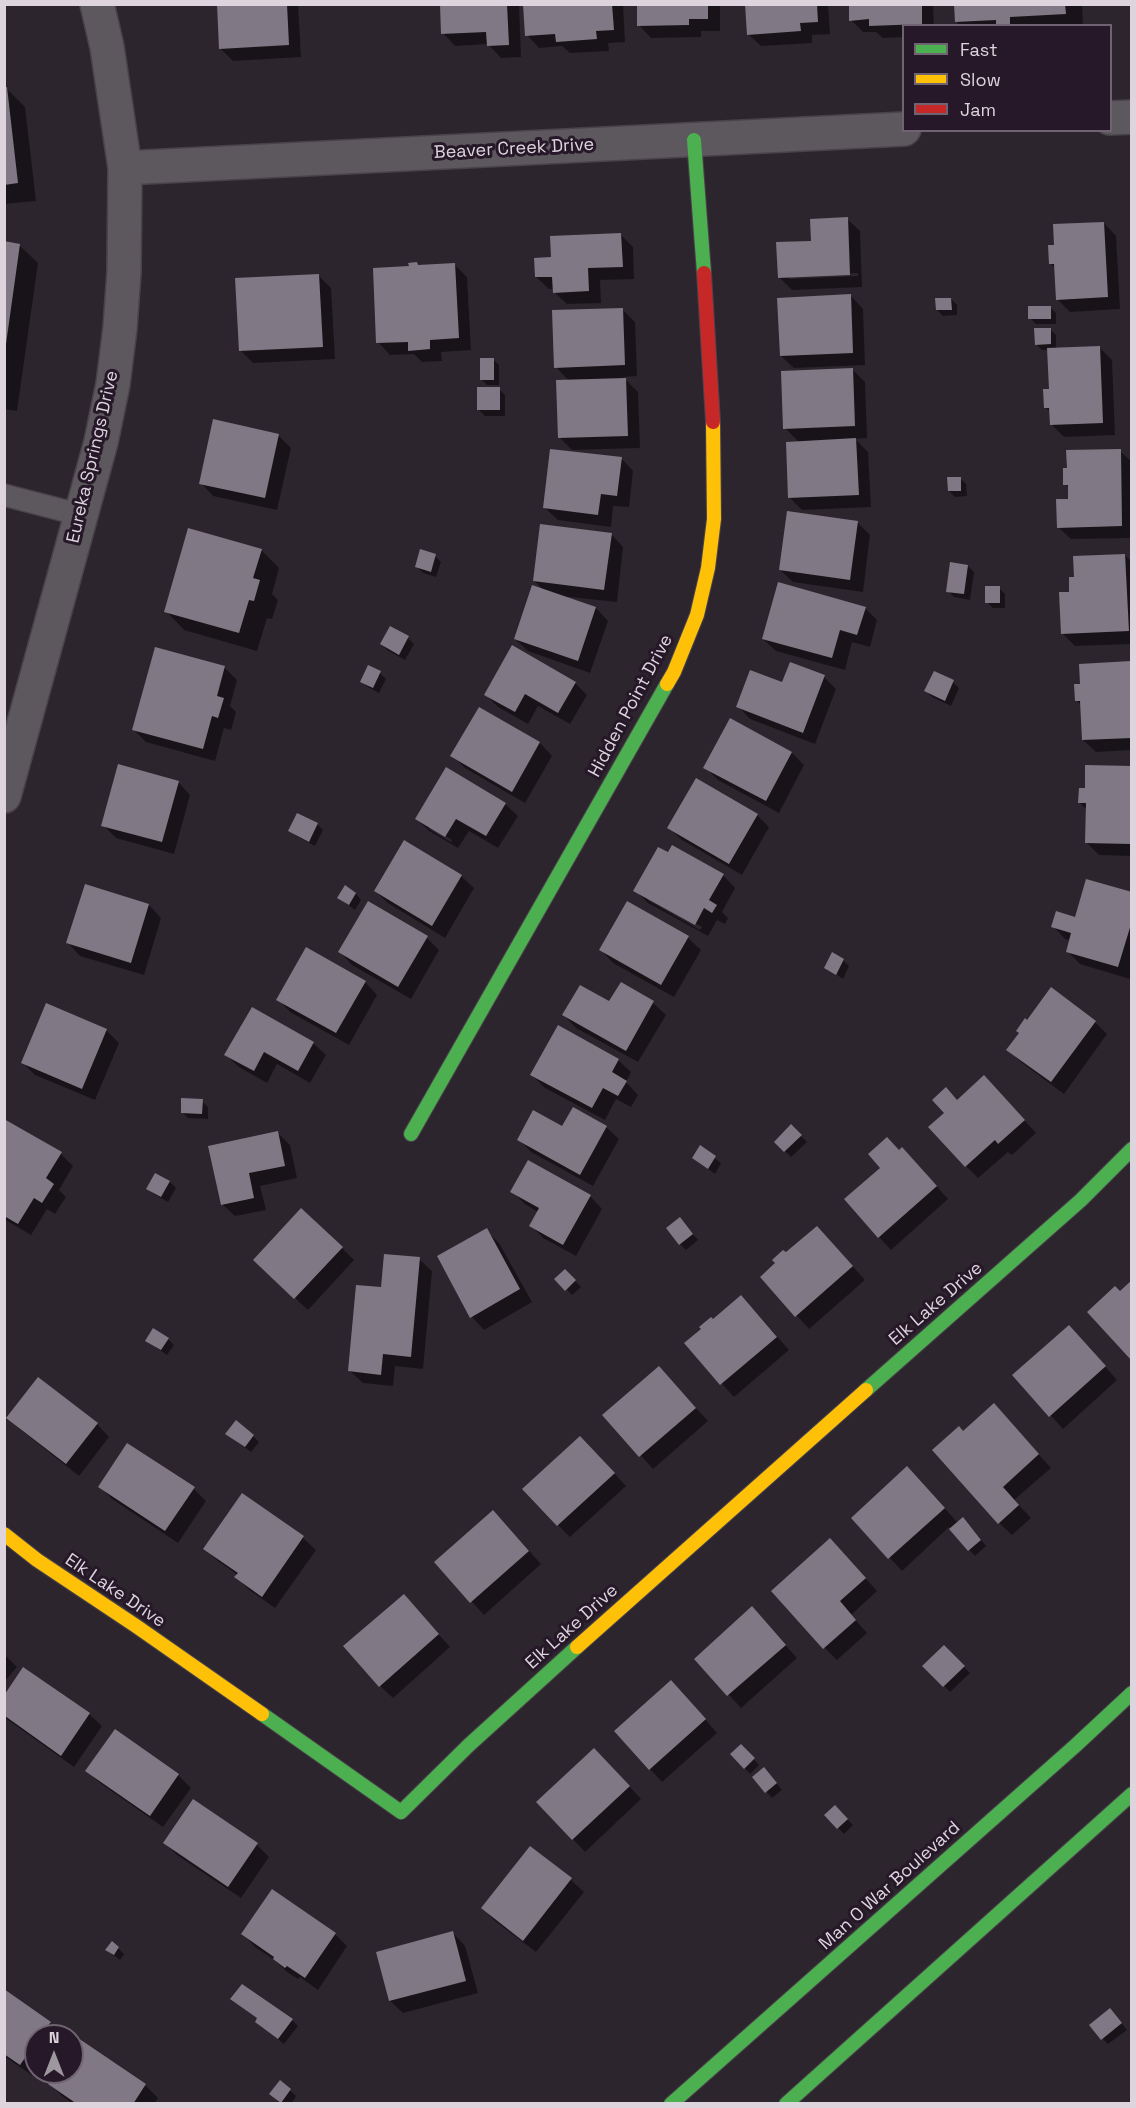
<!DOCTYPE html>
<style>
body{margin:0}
#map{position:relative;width:1136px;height:2108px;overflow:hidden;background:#2d252e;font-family:"Space Grotesk",sans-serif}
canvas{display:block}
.frame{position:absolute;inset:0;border:6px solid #ddd4de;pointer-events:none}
.legend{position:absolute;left:902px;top:24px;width:210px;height:108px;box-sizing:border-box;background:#261828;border:2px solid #6f6371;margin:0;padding:8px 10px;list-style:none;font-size:18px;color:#ddd4de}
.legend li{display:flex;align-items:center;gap:12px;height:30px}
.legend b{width:30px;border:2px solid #6f6371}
.north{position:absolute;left:24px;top:2024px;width:60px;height:60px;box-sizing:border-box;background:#261828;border:2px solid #6f6371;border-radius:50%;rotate:0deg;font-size:16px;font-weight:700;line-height:24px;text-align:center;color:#ddd4de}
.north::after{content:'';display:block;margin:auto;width:21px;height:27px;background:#9f97a0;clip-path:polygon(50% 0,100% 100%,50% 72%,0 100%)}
</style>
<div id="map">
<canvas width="1136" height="2108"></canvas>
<div class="frame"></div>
<ul class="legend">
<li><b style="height:8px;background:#4caf50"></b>Fast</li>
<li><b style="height:8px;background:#ffc107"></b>Slow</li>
<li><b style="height:8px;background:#c62828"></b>Jam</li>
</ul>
<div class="north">N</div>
</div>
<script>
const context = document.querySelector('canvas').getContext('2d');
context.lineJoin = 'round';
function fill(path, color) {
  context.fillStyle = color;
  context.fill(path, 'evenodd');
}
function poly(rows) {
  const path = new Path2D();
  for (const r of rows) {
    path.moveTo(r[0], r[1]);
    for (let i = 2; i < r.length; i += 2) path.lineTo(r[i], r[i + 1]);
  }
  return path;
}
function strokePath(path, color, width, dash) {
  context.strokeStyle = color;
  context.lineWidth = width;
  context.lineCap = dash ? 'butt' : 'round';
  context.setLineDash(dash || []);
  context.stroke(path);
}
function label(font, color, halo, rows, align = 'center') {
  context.font = font + ' "Space Grotesk",sans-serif';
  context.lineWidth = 6;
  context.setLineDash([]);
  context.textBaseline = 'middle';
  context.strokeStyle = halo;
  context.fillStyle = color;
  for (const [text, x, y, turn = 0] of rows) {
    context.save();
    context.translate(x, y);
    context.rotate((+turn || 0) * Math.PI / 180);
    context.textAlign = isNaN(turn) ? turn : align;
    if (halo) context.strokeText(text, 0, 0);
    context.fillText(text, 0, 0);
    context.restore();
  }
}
const shadow = poly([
 [219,4,298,4,301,57,233,61,221,49],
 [442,4,519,4,521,57,501,58,488,44,455,46,443,33],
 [525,4,623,4,625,42,608,43,609,51,570,53,562,46,539,48,527,35],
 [639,4,720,4,720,31,701,31,701,37,651,38,639,25],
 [746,4,828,4,830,34,812,35,812,43,761,46,748,34],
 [850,4,933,4,934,26,904,26,904,37,883,38,876,32,863,32,851,20],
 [956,4,1082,4,1083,26,960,26,957,22],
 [4,89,7,89,25,107,36,201,4,204],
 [847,219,860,231,862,287,792,290,779,277,813,242],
 [858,273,858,276,789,279,789,276],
 [1104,223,1116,236,1120,309,1070,312,1058,300,1056,269,1050,263,1056,246],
 [620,234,633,247,634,279,600,280,601,303,567,304,554,292,554,289,549,289,536,277,553,258],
 [4,243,19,245,38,263,17,411,4,409],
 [417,264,420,267,455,265,467,277,471,350,441,352,442,361,422,362,414,354,390,355,378,342,411,267],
 [319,276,331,288,335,359,253,363,240,350],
 [851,296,863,309,865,365,794,368,781,356],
 [951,299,957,305,957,315,943,316,937,310],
 [1050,307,1056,313,1056,324,1036,324,1030,318],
 [622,309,635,322,637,376,623,377,638,392,640,448,572,450,560,438,569,381,556,367],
 [1050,329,1056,335,1056,349,1100,348,1112,360,1115,435,1064,437,1051,424,1051,413,1045,407,1051,390,1049,350,1042,350,1036,344],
 [493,359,499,365,499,385,487,385,481,379],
 [853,370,865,382,867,438,855,439,868,452,871,507,802,510,790,498,799,442,785,428],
 [499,389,505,395,505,416,485,416,479,410],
 [278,435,291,448,277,510,213,496,201,483],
 [1120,451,1132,462,1132,538,1071,539,1058,527,1070,500,1070,489,1065,484],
 [621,458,633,471,629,507,613,506,611,527,558,520,545,508],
 [960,478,966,484,967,496,955,497,949,491],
 [858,523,870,535,863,592,793,582,780,570],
 [611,534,623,547,617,602,560,596,596,608,608,621,590,673,528,651,515,639,545,591,534,581],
 [261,550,279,568,272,594,278,600,272,619,267,618,257,651,184,630,166,611],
 [1125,555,1132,562,1132,644,1075,646,1062,633,1071,593],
 [435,556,441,562,436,577,423,573,417,567],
 [968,566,974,572,970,600,954,597,948,591],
 [999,588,1005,594,1005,608,993,608,987,602],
 [865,608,877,620,870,647,852,642,845,670,776,651,763,639],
 [391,628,408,638,414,644,405,660,387,650,382,644],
 [1130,663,1132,750,1096,752,1083,740,1082,706,1077,701,1081,685],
 [224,667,237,680,230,706,236,712,231,730,224,728,215,761,146,742,134,730],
 [369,667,380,673,386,679,379,693,368,687,362,681],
 [934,673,953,682,959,688,951,706,932,697,926,691],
 [824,677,836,689,815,744,750,719,738,706,783,684],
 [575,683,587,695,570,724,538,706,528,724,498,707,486,695],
 [479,709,540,743,552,756,525,803,465,768,452,755],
 [731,720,792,753,804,765,779,813,718,780,705,767],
 [1132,768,1132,856,1099,855,1087,843,1087,810,1080,803,1087,790],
 [178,782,190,795,174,854,116,838,103,825],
 [505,804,518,816,498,848,469,831,458,848,429,831,417,819],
 [429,826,452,840,451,842,429,829],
 [757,815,769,827,742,875,682,840,669,828],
 [317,824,323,830,315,846,296,836,290,830],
 [723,875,735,888,722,912,728,918,725,924,717,920,708,936,648,903,635,890],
 [648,897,702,927,700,930,648,900],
 [461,876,474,888,445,938,388,903,375,891],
 [356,894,361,900,355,910,339,898],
 [1132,894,1130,979,1080,964,1067,951,1070,940,1065,939,1053,926,1076,919],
 [627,903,688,938,701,950,674,997,613,963,601,950],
 [149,905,161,918,144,975,80,956,68,943],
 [427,938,439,950,411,999,352,965,340,952],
 [843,960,849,966,843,979,826,967],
 [365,982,377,995,349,1045,290,1012,278,999],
 [621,984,653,1003,666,1015,638,1062,576,1028,564,1015,610,1003],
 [46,1005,107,1031,119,1043,95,1100,35,1075,23,1063],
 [1028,1022,1095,1022,1107,1034,1064,1094,1021,1062,1008,1050],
 [313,1043,326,1055,310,1083,277,1064,267,1083,239,1067,226,1055],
 [618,1060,631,1072,626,1082,638,1095,631,1107,616,1099,605,1120,545,1088,532,1075],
 [997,1090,1036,1133,1012,1155,1008,1152,978,1178,966,1166,958,1102],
 [202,1101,208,1107,208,1119,188,1118,182,1112],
 [4,1120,61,1154,73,1166,59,1190,66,1197,55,1214,47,1209,31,1235,4,1219],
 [791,1126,807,1142,791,1157,776,1142],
 [606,1127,619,1139,593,1186,531,1152,519,1139],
 [277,1132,290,1145,297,1178,260,1186,266,1210,235,1216,222,1204],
 [700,1147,721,1163,715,1174,694,1158],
 [899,1152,915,1162,948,1199,891,1250,879,1237,882,1168],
 [155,1175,170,1182,176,1188,168,1202,154,1194,148,1188],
 [512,1192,590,1196,602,1209,576,1256,543,1238,531,1225,538,1212,525,1204],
 [680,1219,698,1240,686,1250,680,1244],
 [486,1230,499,1243,532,1302,484,1330,472,1317],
 [829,1240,865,1280,809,1329,762,1277],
 [342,1248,354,1260,308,1310,267,1272],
 [419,1259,432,1271,423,1369,395,1366,393,1386,363,1383,350,1371,383,1288],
 [565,1271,581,1287,572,1295,556,1279],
 [753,1309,789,1350,734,1397,686,1344,713,1320],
 [168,1339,174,1345,167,1355,147,1341],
 [1081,1339,1117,1380,1063,1429,1014,1375],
 [659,1368,708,1421,653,1469,605,1415],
 [8,1418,97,1424,109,1437,79,1476,21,1430],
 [1006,1418,1051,1468,1014,1500,1031,1518,1012,1535,999,1523,964,1432],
 [227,1434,253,1436,259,1442,251,1452],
 [593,1450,626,1486,570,1537,558,1525],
 [920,1481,958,1523,969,1525,986,1546,975,1556,949,1527,902,1571,853,1518],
 [100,1487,194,1489,206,1501,178,1543,112,1499],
 [242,1495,303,1538,316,1550,275,1608,248,1589,236,1577,238,1575,218,1561,205,1549],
 [505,1524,541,1564,484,1615,436,1562],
 [843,1553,877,1591,851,1615,867,1633,837,1660,824,1647],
 [416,1609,450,1647,393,1698,380,1686],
 [764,1621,797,1658,741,1708,696,1659],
 [944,1647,970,1673,950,1692,924,1666],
 [4,1654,17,1667,4,1682],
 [24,1669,89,1714,102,1726,74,1767,4,1717,4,1697],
 [683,1694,717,1733,662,1782,650,1769],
 [741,1746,759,1765,750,1774,732,1754],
 [607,1762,641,1799,585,1852,573,1839],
 [87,1771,178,1775,191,1788,163,1827,100,1783],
 [770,1775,782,1790,772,1798,754,1777],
 [835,1807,853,1825,844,1834,826,1815],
 [165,1843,257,1845,269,1857,241,1898,177,1855],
 [530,1848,571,1880,584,1892,536,1952,495,1921,483,1908],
 [453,1933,465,1946,478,1993,403,2013,390,2001],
 [243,1934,335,1934,347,1946,318,1990,300,1977,298,1979,287,1972,276,1961,255,1947],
 [118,1948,124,1954,120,1960,107,1950],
 [4,1991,50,2023,62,2035,36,2036,36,2072,33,2076,4,2056],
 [1116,2016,1127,2030,1108,2044,1103,2039],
 [292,2020,298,2026,284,2044,257,2022],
 [78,2040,145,2085,158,2098,154,2104,73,2104,62,2096,49,2083,57,2072,72,2072,72,2050],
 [281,2082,296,2096,291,2104,282,2104,277,2100]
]);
const building = poly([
 [217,4,287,4,289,45,219,49],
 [440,4,507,4,509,45,487,46,486,32,441,34],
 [523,4,612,4,614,30,596,31,597,39,556,42,555,34,525,36],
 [637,4,708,4,708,19,689,19,689,25,637,26],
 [745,4,817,4,818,22,800,23,801,31,747,35],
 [849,4,922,4,922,24,869,26,869,19,849,21],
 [954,4,1065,4,1066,14,1010,17,1010,26,996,26,996,20,955,22],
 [7,87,18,183,4,185,4,88],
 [848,217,850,275,778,278,776,242,811,241,810,219],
 [1104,222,1108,297,1056,300,1054,264,1049,264,1048,245,1054,245,1053,224],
 [621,233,623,267,588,268,589,291,553,293,552,277,535,277,534,258,551,257,550,236],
 [4,241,20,244,6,344,4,344],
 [417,262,418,265,455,263,459,338,430,340,430,349,408,351,408,342,376,343,373,268,409,266,408,263],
 [319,274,323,347,239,351,235,278],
 [851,294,853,353,780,356,777,298],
 [935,298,951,298,952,310,936,310],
 [1028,306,1051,306,1051,319,1028,319],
 [623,308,625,365,554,368,552,310],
 [1034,328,1051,328,1051,344,1035,345],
 [1100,346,1103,423,1050,425,1049,408,1044,408,1043,389,1049,389,1047,348],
 [480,358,494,358,494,380,480,380],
 [853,368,855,426,783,429,781,371],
 [626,378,628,436,558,438,556,380],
 [477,387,500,387,500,410,477,410],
 [213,419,279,434,265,498,199,484],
 [856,438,859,495,788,498,786,442],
 [550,449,622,457,617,496,601,494,598,515,543,508],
 [1121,449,1122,526,1057,528,1056,499,1068,499,1068,485,1063,485,1063,468,1067,468,1066,450],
 [947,477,961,477,961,491,948,491],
 [787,511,858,521,850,580,779,570],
 [540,524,612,533,604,590,533,581],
 [188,528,262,549,253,578,260,580,254,601,249,600,239,633,164,612],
 [420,549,436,554,431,572,415,567],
 [1125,554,1129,631,1061,634,1059,592,1069,592,1069,577,1074,577,1073,556],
 [950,562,968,565,964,594,946,592],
 [778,582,866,607,857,635,840,630,832,658,762,639],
 [532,585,596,607,578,661,514,639],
 [985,586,1000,586,1000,603,985,603],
 [390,626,409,636,399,655,380,644],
 [512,645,576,682,558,713,525,694,515,712,484,695],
 [155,647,225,666,217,696,224,698,218,718,212,716,203,749,132,730],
 [1131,661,1132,738,1082,740,1080,701,1075,701,1074,684,1080,684,1079,664],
 [790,662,825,675,803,733,736,707,750,670,782,682],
 [368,665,381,671,373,688,360,682],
 [934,671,954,680,945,701,924,691],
 [479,707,540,742,512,792,450,756],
 [730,718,792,752,766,801,703,768],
 [118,764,179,781,162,842,101,826],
 [1085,765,1132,766,1132,844,1085,843,1086,803,1078,803,1079,788,1085,788],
 [446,767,506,803,486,836,456,819,445,837,415,819],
 [696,778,758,814,729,864,667,828],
 [297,813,318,823,309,842,288,831],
 [404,840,462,875,432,926,374,891],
 [672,845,724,874,709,900,717,905,712,913,704,908,695,925,633,891,658,847,668,852],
 [1086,879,1132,892,1132,921,1118,967,1066,952,1071,933,1051,927,1056,911,1075,917],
 [85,884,149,904,131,963,66,943],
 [345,885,356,893,349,905,337,898],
 [368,901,428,936,398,987,338,952],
 [627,901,689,936,661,985,599,950],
 [306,947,366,981,336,1033,276,1000],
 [832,952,844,959,836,975,824,968],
 [621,982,654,1001,626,1051,562,1015,580,985,609,1001],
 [1051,987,1096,1021,1051,1082,1006,1050,1019,1033,1016,1031,1025,1018,1027,1020],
 [46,1003,107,1029,82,1089,21,1063],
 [252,1007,314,1042,298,1071,264,1052,254,1071,224,1055],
 [558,1025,619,1059,612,1072,627,1081,618,1096,603,1088,592,1108,530,1075],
 [984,1075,1025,1120,998,1144,995,1140,965,1167,928,1127,944,1113,932,1100,946,1087,957,1100],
 [181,1098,203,1099,202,1114,181,1113],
 [573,1107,607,1126,580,1175,517,1140,533,1110,562,1126],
 [4,1119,62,1152,46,1178,54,1184,42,1203,34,1198,18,1224,4,1216],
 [791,1124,802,1135,784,1152,774,1142],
 [278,1131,285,1166,249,1173,254,1198,221,1205,208,1146],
 [887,1137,899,1150,902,1147,937,1186,878,1238,844,1199,880,1168,868,1154],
 [700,1145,716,1156,708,1169,692,1158],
 [528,1160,591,1195,563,1245,529,1226,539,1208,510,1192],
 [155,1173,170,1181,161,1197,146,1189],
 [301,1208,343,1247,294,1299,253,1260],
 [680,1217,693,1234,679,1245,666,1228],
 [817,1226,853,1266,795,1317,760,1277,775,1263,772,1260,783,1250,786,1252],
 [487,1228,520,1289,470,1318,437,1256],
 [384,1254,420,1257,411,1357,383,1354,381,1375,348,1371,356,1285,381,1287],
 [565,1269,576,1280,565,1291,554,1279],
 [1132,1280,1132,1361,1087,1312,1115,1286,1120,1291],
 [741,1295,777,1337,720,1385,684,1343,701,1329,699,1327,711,1317,713,1319],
 [1069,1325,1106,1366,1049,1417,1012,1375],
 [153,1328,169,1338,161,1350,145,1341],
 [659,1366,696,1408,639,1457,602,1415],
 [38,1377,98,1423,66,1464,6,1418],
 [994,1403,1039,1454,1003,1487,1019,1505,998,1524,932,1450,959,1426,963,1431],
 [236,1420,254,1435,245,1447,225,1434],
 [580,1436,615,1473,557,1526,522,1489],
 [127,1443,195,1487,165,1531,98,1487],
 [907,1466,945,1508,888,1559,851,1518],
 [242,1493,304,1536,262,1597,234,1577,238,1573,203,1549],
 [493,1510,529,1551,470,1603,434,1562],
 [963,1517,981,1540,968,1551,949,1529],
 [830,1538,866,1578,840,1601,856,1620,823,1649,771,1591],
 [404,1594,439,1634,379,1687,343,1646],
 [752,1606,786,1645,727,1696,694,1659],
 [944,1645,965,1666,943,1687,922,1666],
 [23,1667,90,1713,61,1756,5,1716,5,1694],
 [671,1680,706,1719,649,1770,614,1731],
 [115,1729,179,1774,150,1816,85,1771],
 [741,1744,755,1758,744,1769,730,1754],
 [594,1748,630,1786,572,1840,536,1802],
 [764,1767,777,1783,765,1793,752,1777],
 [193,1799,258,1843,228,1887,163,1843],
 [835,1805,848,1819,837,1829,824,1815],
 [530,1846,572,1878,523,1941,481,1908],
 [272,1889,336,1933,305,1978,287,1966,285,1968,273,1959,274,1957,241,1934],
 [453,1931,466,1981,389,2001,376,1952],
 [112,1941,119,1947,114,1955,105,1950],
 [242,1984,293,2019,278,2039,255,2022,257,2018,230,1999],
 [4,1989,51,2022,40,2036,36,2036,36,2042,20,2065,4,2054],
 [1110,2008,1122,2023,1101,2040,1089,2025],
 [78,2038,146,2084,133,2104,77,2104,48,2084,55,2072,72,2072,72,2047],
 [280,2080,291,2089,281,2103,269,2094]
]);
const lane = poly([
 [4,495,81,515]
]);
const street = poly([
 [1110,118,1132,117],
 [125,168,904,129],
 [4,796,101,442,113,384,120,328,124,272,125,168,107,47,97,4]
]);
const fast = poly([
 [694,140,704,273],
 [411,1134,667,684],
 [866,1390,1081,1200,1132,1149],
 [262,1714,401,1812,469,1745,577,1647],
 [671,2104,1075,1746,1132,1693],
 [786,2104,1132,1794]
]);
const slow = poly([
 [667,684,674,672,697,615,708,568,714,519,713,422],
 [4,1534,37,1560,136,1626,262,1714],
 [577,1647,866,1390]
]);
const jam = poly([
 [704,273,713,422]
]);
const streetNames = [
 ["Beaver Creek Drive",514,149,-3],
 ["Eureka Springs Drive",93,457,-77],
 ["Hidden Point Drive",631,706,-62],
 ["Elk Lake Drive",936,1304,-41],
 ["Elk Lake Drive",115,1591,34],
 ["Elk Lake Drive",572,1627,-42],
 ["Man O War Boulevard",890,1886,-42]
];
fill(shadow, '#0007');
fill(building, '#807985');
strokePath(lane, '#49424a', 24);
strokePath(street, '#49424a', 36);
strokePath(fast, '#49424a', 16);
strokePath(slow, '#49424a', 16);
strokePath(jam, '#49424a', 16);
strokePath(lane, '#5d575e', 21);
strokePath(street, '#5d575e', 33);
strokePath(fast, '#4caf50', 14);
strokePath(slow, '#ffc107', 14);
strokePath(jam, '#c62828', 14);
label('18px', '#ddd4de', '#261828', streetNames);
</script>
